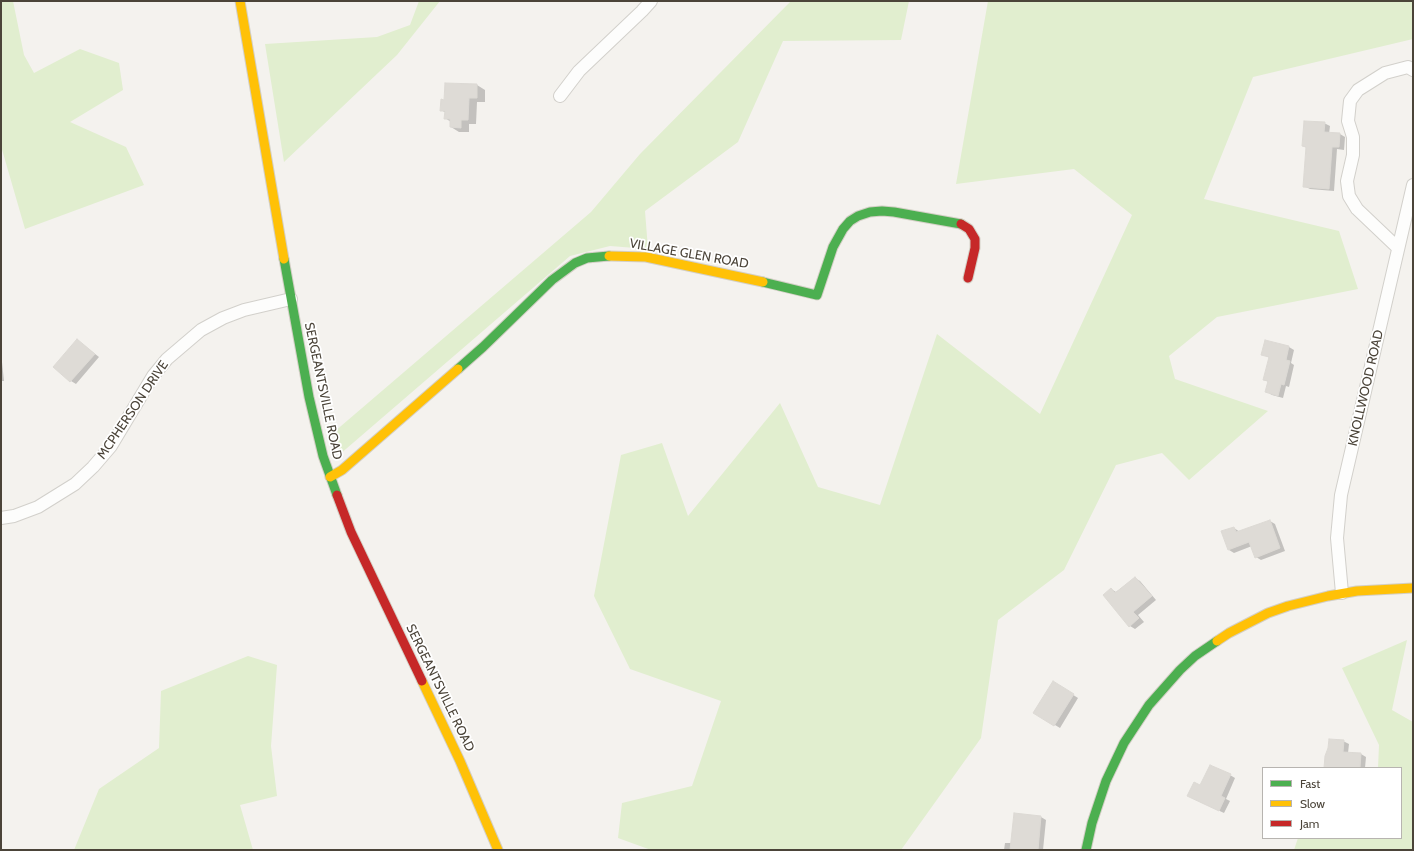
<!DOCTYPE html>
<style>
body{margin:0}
#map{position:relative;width:1414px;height:851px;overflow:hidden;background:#f4f2ee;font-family:Cabin,sans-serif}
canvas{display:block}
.frame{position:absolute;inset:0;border:2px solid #4b4439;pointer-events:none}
.legend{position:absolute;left:1262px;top:767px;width:140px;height:72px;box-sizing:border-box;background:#fff;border:1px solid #b7b4b0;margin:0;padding:5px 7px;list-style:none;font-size:12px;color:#4b4439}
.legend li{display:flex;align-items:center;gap:8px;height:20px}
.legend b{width:20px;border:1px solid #b7b4b0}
</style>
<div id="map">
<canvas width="1414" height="851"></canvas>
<div class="frame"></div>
<ul class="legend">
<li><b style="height:5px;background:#4caf50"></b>Fast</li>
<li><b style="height:5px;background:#ffc107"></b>Slow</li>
<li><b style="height:5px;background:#c62828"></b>Jam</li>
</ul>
</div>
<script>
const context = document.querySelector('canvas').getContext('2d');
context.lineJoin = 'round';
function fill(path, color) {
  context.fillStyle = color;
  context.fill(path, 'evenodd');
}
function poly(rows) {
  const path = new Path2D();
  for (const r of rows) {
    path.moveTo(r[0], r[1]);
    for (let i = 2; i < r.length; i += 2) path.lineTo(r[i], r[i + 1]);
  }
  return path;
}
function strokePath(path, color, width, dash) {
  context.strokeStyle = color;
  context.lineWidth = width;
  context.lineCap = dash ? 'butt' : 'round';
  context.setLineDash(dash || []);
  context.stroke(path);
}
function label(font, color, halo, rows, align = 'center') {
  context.font = font + ' Cabin,sans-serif';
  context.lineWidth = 3.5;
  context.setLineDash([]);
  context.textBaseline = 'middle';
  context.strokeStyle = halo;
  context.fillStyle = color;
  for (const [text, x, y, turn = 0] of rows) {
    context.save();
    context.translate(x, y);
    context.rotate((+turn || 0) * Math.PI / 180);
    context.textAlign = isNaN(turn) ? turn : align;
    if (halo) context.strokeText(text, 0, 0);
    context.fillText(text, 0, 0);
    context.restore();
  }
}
const green = poly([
 [1,1,13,1,24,55,34,73,80,49,119,63,123,90,70,122,126,147,144,185,25,229,1,146],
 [419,1,440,1,397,55,284,162,265,44,377,37,410,25],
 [791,1,909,1,901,40,783,41,738,142,645,211,648,249,610,246,570,256,339,455,334,432,591,212,640,154],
 [988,1,1413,1,1413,39,1253,77,1204,199,1339,231,1358,289,1217,317,1169,356,1175,379,1268,411,1189,480,1162,453,1116,465,1064,570,998,620,981,738,901,850,651,850,618,838,622,803,692,786,721,701,630,669,594,596,621,455,662,443,688,516,780,403,818,487,880,505,937,334,1040,414,1132,215,1074,169,956,184],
 [1407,640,1392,710,1413,722,1413,850,1294,850,1298,838,1401,838,1401,768,1378,768,1379,745,1342,668],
 [248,656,277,665,271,746,277,796,240,805,253,850,74,850,99,789,159,748,161,691]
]);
const shadow = poly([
 [477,85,485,90,485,102,477,102,476,124,469,124,469,132,459,132,451,127,451,122,445,118,446,113,441,110,445,101],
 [1324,123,1330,126,1329,134,1340,134,1345,137,1344,150,1337,149,1334,191,1310,189,1304,186,1307,148,1303,146],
 [77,340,99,357,76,384,71,381],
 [1289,347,1294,350,1291,363,1294,365,1289,387,1286,386,1283,398,1272,395,1267,392,1269,382,1264,380,1270,358,1262,354],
 [1,361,2,362,4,381,1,381],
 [1270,521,1275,524,1285,551,1261,560,1256,557,1252,546,1234,553,1229,550,1234,528,1240,532],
 [1135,578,1140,581,1156,600,1138,615,1144,622,1135,629,1130,626,1111,589,1116,592],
 [1053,682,1078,698,1060,728,1035,713],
 [1343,741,1349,744,1348,753,1361,754,1366,757,1365,768,1325,768],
 [1230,775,1235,778,1226,799,1230,801,1224,813,1194,799,1201,787],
 [1041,817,1046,820,1043,850,1004,850,1005,843,1012,843]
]);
const building = poly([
 [445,83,477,84,477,98,469,98,468,120,461,120,461,128,450,127,450,119,444,119,445,111,440,111,441,99,444,100,445,83],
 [1304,121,1325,122,1324,132,1340,133,1339,147,1332,147,1329,189,1303,187,1306,147,1302,146,1304,121],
 [77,339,95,354,70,382,53,367,77,339],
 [1265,340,1289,346,1286,360,1290,361,1284,385,1281,384,1278,396,1265,392,1268,381,1263,380,1269,357,1261,355,1265,340],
 [1270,520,1280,548,1255,558,1249,542,1228,550,1221,531,1234,527,1236,532,1270,520],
 [1135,577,1152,596,1133,612,1139,618,1129,627,1103,595,1111,588,1115,593,1135,577],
 [1053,681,1074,694,1054,726,1033,713,1053,681],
 [1329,739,1344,740,1343,752,1361,753,1360,768,1324,768,1325,756,1328,748,1329,739],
 [1210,765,1231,774,1221,796,1225,798,1219,811,1187,796,1194,782,1200,785,1210,765],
 [1014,813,1041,816,1038,850,1010,850,1014,813]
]);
const street = poly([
 [560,96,579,71,642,11,651,1],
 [1398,248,1357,209,1349,196,1347,181,1353,155,1353,137,1348,121,1350,101,1358,90,1385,73,1408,67,1413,70],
 [1,518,14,516,38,507,75,484,93,467,111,446,153,376,167,359,201,330,223,318,244,310,291,299],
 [1342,593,1337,538,1341,495,1413,185]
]);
const fast = poly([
 [284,259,309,397,323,456,337,495],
 [763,282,817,295,833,247,843,229,850,221,858,216,870,212,882,211,894,212,961,224],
 [458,369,483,347,552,280,575,263,587,258,609,256],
 [1086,850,1092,823,1106,781,1124,743,1149,705,1180,670,1195,656,1217,641]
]);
const slow = poly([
 [240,1,284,259],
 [609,256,646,257,763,282],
 [330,477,342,470,458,369],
 [1217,641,1229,633,1268,613,1288,606,1328,596,1357,591,1413,588],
 [422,681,460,761,498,850]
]);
const jam = poly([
 [961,224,969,229,975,239,975,248,968,278],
 [337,495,351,532,422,681]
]);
const streetNames = [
 ["VILLAGE GLEN ROAD",689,254,10],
 ["KNOLLWOOD ROAD",1366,388,-77],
 ["SERGEANTSVILLE ROAD",323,391,78],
 ["MCPHERSON DRIVE",133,410,-56],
 ["SERGEANTSVILLE ROAD",440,688,64]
];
fill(green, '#e1eecf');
fill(shadow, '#0003');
fill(building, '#dedbd6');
strokePath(building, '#dcd9d4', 1);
strokePath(street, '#d2d0cb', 14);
strokePath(fast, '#d3cfc5', 11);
strokePath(slow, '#d3cfc5', 11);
strokePath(jam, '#d3cfc5', 11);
strokePath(street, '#fdfdfc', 12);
strokePath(fast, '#4caf50', 9);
strokePath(slow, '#ffc107', 9);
strokePath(jam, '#c62828', 9);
label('13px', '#4b4439', '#fff', streetNames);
</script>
